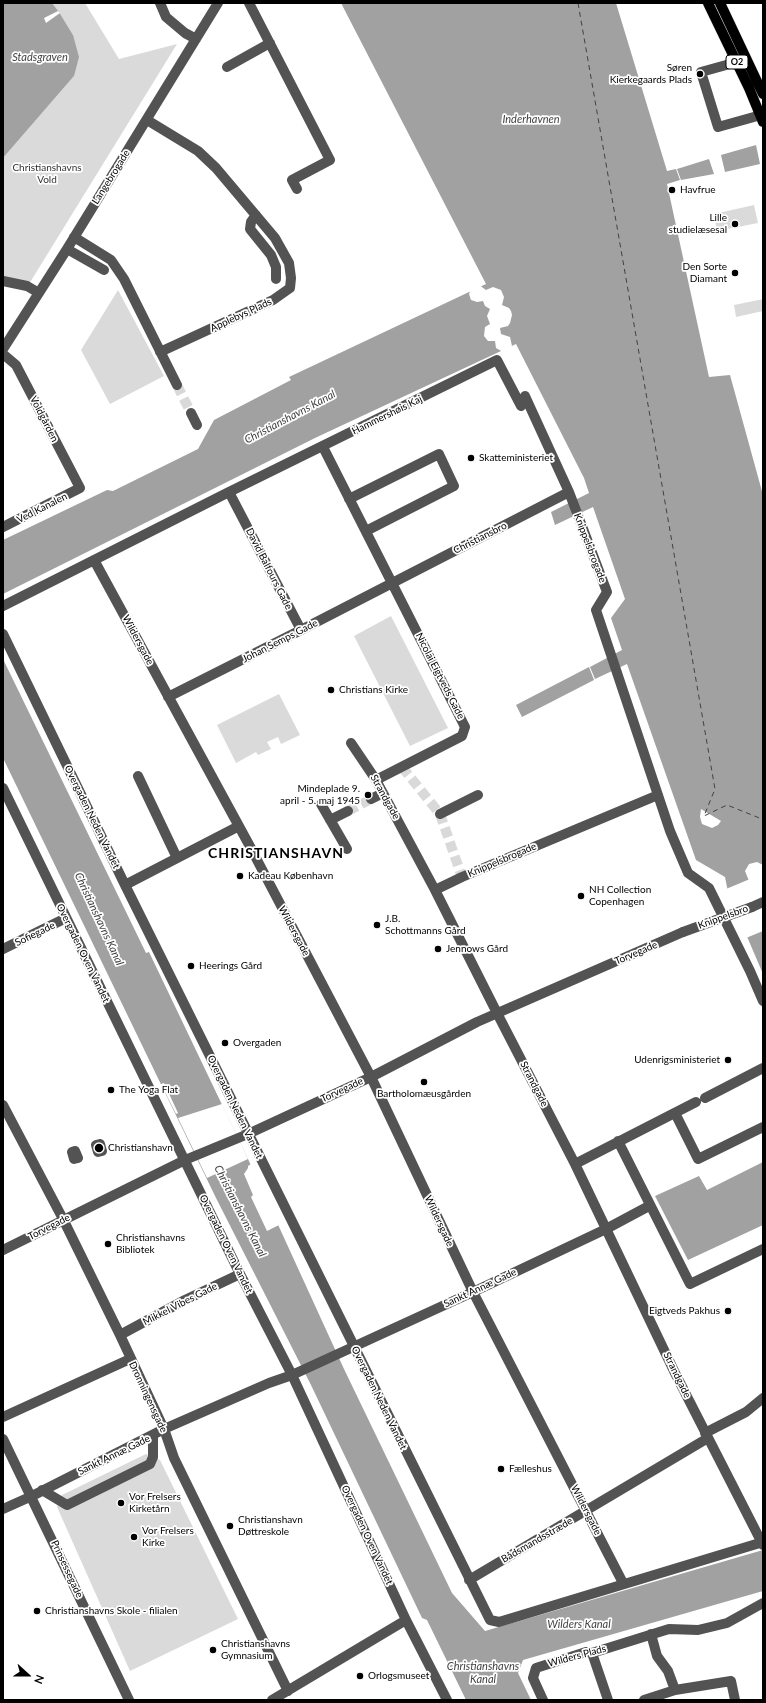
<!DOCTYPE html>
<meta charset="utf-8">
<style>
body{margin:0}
#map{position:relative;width:766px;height:1703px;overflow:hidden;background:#fff;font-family:Lato,sans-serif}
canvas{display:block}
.frame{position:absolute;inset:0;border:4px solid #000;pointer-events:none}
.north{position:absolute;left:8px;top:1655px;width:40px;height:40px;-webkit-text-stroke:3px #fff;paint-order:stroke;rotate:111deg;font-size:11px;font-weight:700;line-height:16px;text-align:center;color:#000}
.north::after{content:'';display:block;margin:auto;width:14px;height:18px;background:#000;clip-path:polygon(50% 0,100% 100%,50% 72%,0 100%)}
</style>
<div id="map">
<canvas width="766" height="1703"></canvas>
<div class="frame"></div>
<div class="north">N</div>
</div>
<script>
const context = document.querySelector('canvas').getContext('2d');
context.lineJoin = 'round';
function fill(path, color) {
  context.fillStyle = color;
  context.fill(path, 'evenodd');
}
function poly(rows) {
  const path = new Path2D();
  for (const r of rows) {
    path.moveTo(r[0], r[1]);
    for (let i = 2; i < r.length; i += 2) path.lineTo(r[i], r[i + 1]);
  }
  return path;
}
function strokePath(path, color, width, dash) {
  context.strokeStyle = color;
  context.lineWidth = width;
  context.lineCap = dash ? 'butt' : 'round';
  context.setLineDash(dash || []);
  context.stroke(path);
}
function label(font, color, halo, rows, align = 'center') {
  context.font = font + ' Lato,sans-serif';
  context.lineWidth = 3.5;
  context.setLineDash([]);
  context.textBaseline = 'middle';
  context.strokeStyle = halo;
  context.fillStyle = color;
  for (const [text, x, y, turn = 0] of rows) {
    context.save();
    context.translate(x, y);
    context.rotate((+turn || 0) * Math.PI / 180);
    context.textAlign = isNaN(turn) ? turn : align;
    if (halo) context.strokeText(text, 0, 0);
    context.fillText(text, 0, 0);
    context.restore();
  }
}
const green = poly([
 [52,3,85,3,119,59,177,44,29,284,3,278,3,158,74,76,73,35,59,12],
 [754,205,758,223,717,231,714,214],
 [118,290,164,376,110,404,81,350],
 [763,299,763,311,736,317,734,305],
 [391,616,448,728,410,746,354,636],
 [279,694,300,735,281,744,278,737,267,742,271,749,258,755,256,752,236,763,217,725],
 [146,1454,160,1460,238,1619,130,1671,57,1507,62,1495]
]);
const water = poly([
 [3,3,52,3,59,12,73,35,79,57,74,76,3,158],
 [341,3,616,3,667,171,676,169,680,180,667,184,709,377,730,375,763,495,763,865,757,862,749,864,745,871,763,916,763,974,728,892,725,877,696,860,627,664,595,679,590,667,622,650,611,618,625,599,593,507,555,525,551,512,589,493,584,478,516,344,315,438,3,594,3,540,107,490,113,491,198,449,214,420,291,380,289,377,486,284],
 [756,145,760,164,725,172,721,155],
 [709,159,714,174,681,180,677,169],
 [3,659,146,953,149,952,248,1159,344,1369,452,1593,485,1631,763,1550,763,1591,523,1660,518,1673,531,1700,466,1700,427,1620,422,1618,311,1385,216,1198,3,758],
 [589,667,594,680,522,717,516,705],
 [763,1162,763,1225,688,1260,655,1196,699,1176,707,1190]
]);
const pier = poly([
 [58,11,60,13,46,23,44,18],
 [479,285,486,290,493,287,501,290,504,297,502,305,509,308,511,311,512,315,510,323,508,326,500,328,501,334,510,337,512,346,503,352,496,348,495,341,488,341,484,336,485,327,490,324,487,316,490,309,485,306,483,301,477,302,471,300,469,294,471,289],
 [701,809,721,821,718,825,712,828,702,824,700,817],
 [750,879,763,911,763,931,746,938,726,889],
 [164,1083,178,1113,176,1114,161,1084],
 [222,1104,248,1159,207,1178,178,1118],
 [251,1164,279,1225,267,1231,251,1197,253,1195,244,1174,248,1168,248,1166]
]);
const ferry = poly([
 [578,3,715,789,704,816,727,805,762,819,763,822]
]);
const minorTunnel = poly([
 [177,385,191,413],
 [402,767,440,814,462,877],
 [348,811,371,799]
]);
const minor = poly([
 [160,3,166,17,185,33,196,39],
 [249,3,330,160,292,180,297,189],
 [737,62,701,72,718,127,761,115],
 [227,67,270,43],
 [147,120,198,151,216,168,275,238,289,263,291,278,290,288,273,300,160,352],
 [256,215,251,222,250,229,271,255,276,267,276,279],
 [74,237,111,260,124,279,177,385],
 [67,249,104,270],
 [3,281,27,286,39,293],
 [3,349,67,249,218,3],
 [3,354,16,365,80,488,3,527],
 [525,396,569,492,607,592,596,610,670,831,688,873,709,888,750,971,763,1001],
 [191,413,197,425],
 [323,447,465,727,462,736,376,780],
 [229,492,497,360,521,406],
 [349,499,439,454,454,486,366,531],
 [94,560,253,852],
 [3,606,229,492,301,630],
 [3,634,125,885,490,1620,499,1622,763,1542],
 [168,697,301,630,569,492],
 [351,743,376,780,435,890,498,1015,575,1164,675,1373,763,1545],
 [138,776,177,858],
 [3,788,240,1274,292,1375,406,1620,447,1700],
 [371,799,383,793],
 [321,804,347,849],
 [440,814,478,795],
 [330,820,348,811],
 [256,858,371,1077,473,1292,623,1583],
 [125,885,239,826],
 [435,890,462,877,658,795],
 [752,907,763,902],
 [3,949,66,918],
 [705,1098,763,1068],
 [3,1105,63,1219,120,1335,164,1429,174,1458,288,1691],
 [675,1113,698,1159,763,1127],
 [618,1141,690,1284,763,1249],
 [100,1144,102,1151,98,1152,96,1145,100,1144],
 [75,1151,78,1158,74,1159,72,1152,75,1151],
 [575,1164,696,1102],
 [3,1250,185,1160,248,1134,371,1077,477,1022,683,932],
 [120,1335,185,1300,240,1274],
 [3,1417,130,1359],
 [705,1433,746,1412,763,1398],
 [3,1439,129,1700],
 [42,1490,67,1505,150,1464,153,1457,153,1436],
 [3,1509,32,1496,164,1429,269,1383,292,1375,473,1292,606,1229,649,1206],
 [469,1580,708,1438],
 [651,1634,657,1656,668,1671,675,1690],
 [592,1653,608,1700],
 [272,1700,406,1620],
 [543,1700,533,1678,536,1668,586,1652,592,1653,669,1629,698,1630,727,1623,763,1603],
 [644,1700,675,1690,731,1681,735,1700]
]);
const major = poly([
 [708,3,749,88,763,122],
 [720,3,763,94]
]);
const minorBridge = poly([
 [683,932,752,907]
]);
const markers = [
 [700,74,4,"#000"],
 [672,190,4,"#000"],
 [735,224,4,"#000"],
 [735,273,4,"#000"],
 [471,458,4,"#000"],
 [331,690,4,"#000"],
 [368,795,4,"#000"],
 [240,876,4,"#000"],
 [581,896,4,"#000"],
 [377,925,4,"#000"],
 [438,949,4,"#000"],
 [191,966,4,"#000"],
 [225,1043,4,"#000"],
 [728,1060,4,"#000"],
 [424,1082,4,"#000"],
 [111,1090,4,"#000"],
 [99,1148,5,"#000"],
 [108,1244,4,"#000"],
 [728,1311,4,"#000"],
 [501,1469,4,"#000"],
 [121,1503,4,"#000"],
 [230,1526,4,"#000"],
 [134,1537,4,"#000"],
 [37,1611,4,"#000"],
 [213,1650,4,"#000"],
 [360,1676,4,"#000"]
];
const shields = [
 [737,62,22]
];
const shieldNames = [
 ["O2",737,62]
];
const poiNames = [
 ["Søren",692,68,"right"],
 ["Kierkegaards Plads",692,80,"right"],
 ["Havfrue",680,190],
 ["Lille",727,218,"right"],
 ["studielæsesal",727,230,"right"],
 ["Den Sorte",727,267,"right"],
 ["Diamant",727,279,"right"],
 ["Skatteministeriet",479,458],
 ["Christians Kirke",339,690],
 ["Mindeplade 9.",360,789,"right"],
 ["april - 5. maj 1945",360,801,"right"],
 ["Kadeau København",248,876],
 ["NH Collection",589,890],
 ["Copenhagen",589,902],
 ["J.B.",385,919],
 ["Schottmanns Gård",385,931],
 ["Jennows Gård",446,949],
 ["Heerings Gård",199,966],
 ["Overgaden",233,1043],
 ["Udenrigsministeriet",720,1060,"right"],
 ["The Yoga Flat",119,1090],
 ["Bartholomæusgården",424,1094,"center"],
 ["Christianshavn",108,1148],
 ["Christianshavns",116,1238],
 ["Bibliotek",116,1250],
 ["Eigtveds Pakhus",720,1311,"right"],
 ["Fælleshus",509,1469],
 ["Vor Frelsers",129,1497],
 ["Kirketårn",129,1509],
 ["Christianshavn",238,1520],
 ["Døttreskole",238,1532],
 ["Vor Frelsers",142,1531],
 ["Kirke",142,1543],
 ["Christianshavns Skole - filialen",45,1611],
 ["Christianshavns",221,1644],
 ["Gymnasium",221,1656],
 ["Orlogsmuseet",368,1676]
];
const parkNames = [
 ["Christianshavns",47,168],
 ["Vold",47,180]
];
const streetNames = [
 ["Langebrogade",111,177,-58],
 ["Applebys Plads",241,315,-25],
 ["Hammershøis Kaj",387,415,-26],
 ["Voldgården",44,419,63],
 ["Ved Kanalen",42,508,-27],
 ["Christiansbro",480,538,-27],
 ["Knippelsbrogade",590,548,69],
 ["David Balfours Gade",269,569,63],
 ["Wildersgade",138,640,62],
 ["Johan Semps Gade",280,641,-27],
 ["Nicolai Eigtveds Gade",440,676,63],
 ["Strandgade",385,797,61],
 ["Overgaden Neden Vandet",92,817,64],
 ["Knippelsbrogade",502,860,-23],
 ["Knippelsbro",723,917,-20],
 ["Wildersgade",294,931,62],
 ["Sofiegade",35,934,-26],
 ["Overgaden Oven Vandet",83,953,64],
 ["Torvegade",636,953,-23],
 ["Strandgade",534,1084,63],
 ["Torvegade",342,1090,-25],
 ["Overgaden Neden Vandet",235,1107,64],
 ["Wildersgade",439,1221,65],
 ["Torvegade",49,1227,-27],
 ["Overgaden Oven Vandet",226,1244,64],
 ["Sankt Annæ Gade",480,1288,-25],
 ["Mikkel Vibes Gade",180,1304,-27],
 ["Strandgade",677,1375,64],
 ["Dronningensgade",148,1397,65],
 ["Overgaden Neden Vandet",379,1398,64],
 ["Sankt Annæ Gade",114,1455,-26],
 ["Wildersgade",586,1510,63],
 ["Overgaden Oven Vandet",367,1535,65],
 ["Bådsmandsstræde",537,1540,-30],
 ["Prinsessegade",67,1569,65],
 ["Wilders Plads",577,1656,-15]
];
const waterNames = [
 ["Stadsgraven",40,57],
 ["Inderhavnen",531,119],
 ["Christianshavns Kanal",290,417,-28],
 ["Christianshavns Kanal",99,919,65],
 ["Christianshavns Kanal",240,1211,63],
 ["Wilders Kanal",579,1624],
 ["Christianshavns",483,1666],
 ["Kanal",483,1679]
];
const districtNames = [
 ["CHRISTIANSHAVN",276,853]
];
fill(green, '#dadada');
fill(water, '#a1a1a1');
fill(pier, '#fff');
strokePath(ferry, '#424242', 1, [5, 4]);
strokePath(minorTunnel, '#d9d9d9', 10, [10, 5]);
strokePath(major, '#dbdbdb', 11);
strokePath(minor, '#535353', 10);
strokePath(major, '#000', 10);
strokePath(minorBridge, '#535353', 10);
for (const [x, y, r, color] of markers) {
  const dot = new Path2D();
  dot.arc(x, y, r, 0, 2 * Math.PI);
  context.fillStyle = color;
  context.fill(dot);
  strokePath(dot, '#fff', 1.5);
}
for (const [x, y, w] of shields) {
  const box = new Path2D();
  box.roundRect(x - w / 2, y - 7, w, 14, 3);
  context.fillStyle = '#fff';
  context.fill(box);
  strokePath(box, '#000', 1);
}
label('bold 9px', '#000', null, shieldNames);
label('10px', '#000', '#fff', poiNames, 'left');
label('10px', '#313131', '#fff', parkNames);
label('10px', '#000', '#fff', streetNames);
label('italic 11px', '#424242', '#fff', waterNames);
context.letterSpacing = '1px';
label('bold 14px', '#000', '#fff', districtNames);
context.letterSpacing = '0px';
</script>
